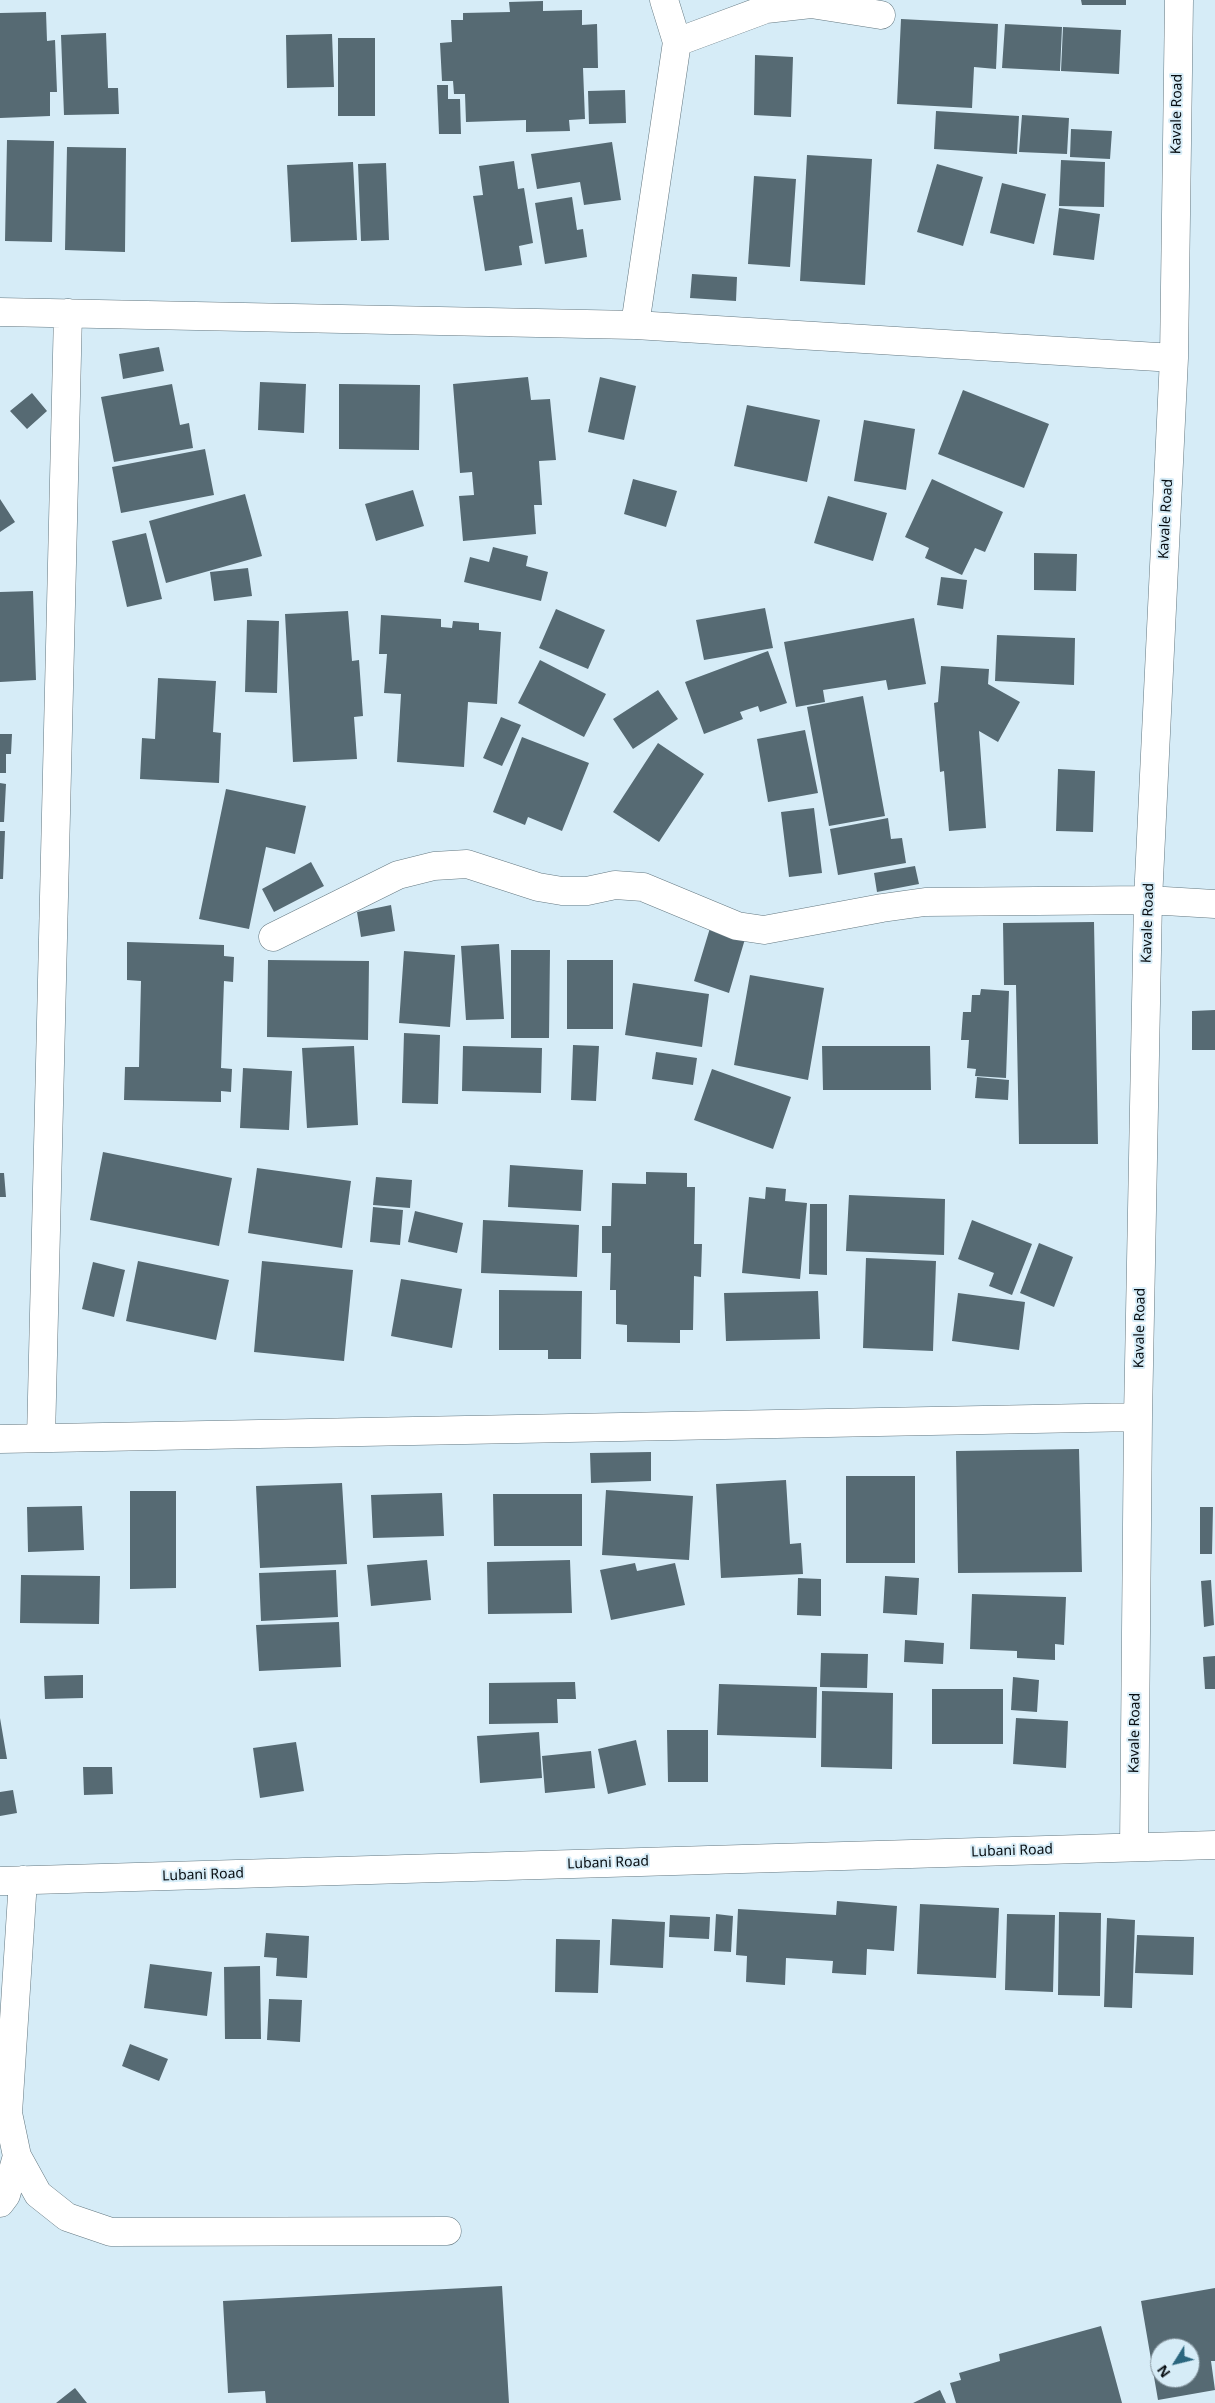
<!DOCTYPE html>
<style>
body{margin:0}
#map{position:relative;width:1215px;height:2403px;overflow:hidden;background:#d6ecf7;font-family:"Noto Sans",sans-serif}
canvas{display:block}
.north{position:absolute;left:1150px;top:2338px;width:50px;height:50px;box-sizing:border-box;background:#d6ecf7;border:1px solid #83929b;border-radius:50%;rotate:234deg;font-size:14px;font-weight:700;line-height:20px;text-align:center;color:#060c10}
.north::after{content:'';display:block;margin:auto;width:18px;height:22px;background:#2b667e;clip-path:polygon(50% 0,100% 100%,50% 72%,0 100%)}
</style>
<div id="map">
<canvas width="1215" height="2403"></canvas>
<div class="north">N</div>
</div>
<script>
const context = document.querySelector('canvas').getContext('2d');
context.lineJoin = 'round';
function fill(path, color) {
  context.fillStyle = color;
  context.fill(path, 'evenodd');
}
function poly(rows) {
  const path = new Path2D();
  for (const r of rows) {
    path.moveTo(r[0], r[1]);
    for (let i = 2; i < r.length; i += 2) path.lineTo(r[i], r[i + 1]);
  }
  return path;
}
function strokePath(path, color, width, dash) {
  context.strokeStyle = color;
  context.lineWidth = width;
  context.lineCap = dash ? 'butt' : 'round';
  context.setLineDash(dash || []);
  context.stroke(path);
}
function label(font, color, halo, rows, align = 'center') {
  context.font = font + ' "Noto Sans",sans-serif';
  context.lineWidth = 4;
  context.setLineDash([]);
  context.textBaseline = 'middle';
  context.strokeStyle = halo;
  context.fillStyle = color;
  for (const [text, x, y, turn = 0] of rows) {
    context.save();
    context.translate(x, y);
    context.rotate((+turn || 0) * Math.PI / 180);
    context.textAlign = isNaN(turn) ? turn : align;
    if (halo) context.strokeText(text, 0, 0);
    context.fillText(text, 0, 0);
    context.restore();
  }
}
const building = poly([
 [1081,0,1126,0,1126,5,1082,5],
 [543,1,543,11,582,10,582,25,597,24,598,68,583,68,585,119,569,120,570,131,526,132,526,120,466,122,465,94,454,94,453,81,442,81,440,43,452,42,451,20,463,20,463,13,510,12,509,2],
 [46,12,47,41,55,40,57,92,50,92,50,116,0,118,0,13],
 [901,19,998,24,996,69,974,67,972,108,897,104],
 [1005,24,1062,27,1060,71,1002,68],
 [1063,27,1121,30,1119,74,1061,71],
 [106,33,108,88,118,88,119,114,64,115,61,35],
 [332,34,334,87,287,88,286,35],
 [338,38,375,38,375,116,338,116],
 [755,55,793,57,791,117,754,115],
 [437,85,448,85,448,99,460,99,461,134,439,134],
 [625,90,626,123,589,124,588,91],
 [936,111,1019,116,1017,154,934,149],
 [1022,115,1069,118,1067,154,1019,152],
 [1071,129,1112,131,1110,159,1070,157],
 [7,140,54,141,52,242,5,241],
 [612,142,621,200,584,205,580,182,537,189,531,154],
 [67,147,126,148,125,252,65,250],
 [807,155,872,159,865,285,800,281],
 [1061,160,1105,162,1104,207,1059,206],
 [514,161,518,189,524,188,533,243,519,246,522,265,485,271,473,196,483,195,479,166],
 [353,162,357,240,291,242,287,165],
 [386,163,389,240,361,241,358,164],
 [937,164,983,177,963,246,917,232],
 [754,176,796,179,790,267,748,264],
 [1002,183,1046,194,1034,244,990,233],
 [572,197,577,230,583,229,587,257,545,264,535,203],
 [1059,208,1100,214,1094,260,1053,255],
 [692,274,737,277,736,301,690,298],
 [159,347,164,371,123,379,119,354],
 [528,377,531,400,550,399,556,460,539,461,542,505,534,505,536,534,463,541,459,496,474,495,472,472,460,473,453,384],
 [600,377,636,386,624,440,588,432],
 [260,382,306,384,304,433,258,430],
 [172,384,180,425,189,423,193,448,114,462,101,397],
 [339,384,420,385,419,450,339,449],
 [963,390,1049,424,1024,488,938,454],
 [32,393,47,411,27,429,10,411],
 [747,405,820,420,807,482,734,466],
 [864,420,915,429,906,490,854,481],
 [205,449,214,495,121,513,112,467],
 [633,479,677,491,666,527,624,514],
 [932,479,1003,512,985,552,975,548,962,575,925,558,929,548,905,537],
 [413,490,424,526,376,541,365,504],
 [245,494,262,556,166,583,149,521],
 [828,496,887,513,873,561,814,543],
 [0,499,15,522,0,532],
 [146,533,162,599,127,607,112,541],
 [493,547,528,556,526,566,548,572,541,601,464,582,470,557,489,562],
 [1034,553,1077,554,1076,591,1034,590],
 [248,568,252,596,214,601,210,572],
 [941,577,967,580,963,609,937,605],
 [33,591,36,680,0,682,0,592],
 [765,608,773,648,704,660,696,620],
 [556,609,605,630,588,669,539,648],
 [348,611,352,661,359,660,363,716,354,717,357,759,293,762,285,614],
 [381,615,441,619,441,627,452,628,453,621,479,623,479,630,501,632,497,704,468,702,464,767,397,762,401,694,384,693,387,654,379,654],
 [914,618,926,684,888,690,886,680,823,690,825,702,796,707,784,642],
 [247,620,279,621,277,693,245,692],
 [997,635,1075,638,1074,685,995,681],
 [768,651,787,703,760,712,758,706,740,712,743,719,704,734,685,682],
 [540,660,606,694,584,737,518,703],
 [941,666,989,669,988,684,1020,702,998,742,979,731,986,828,949,831,944,771,940,772,934,703,938,702],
 [158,678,216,681,213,732,221,733,219,783,140,779,142,738,155,739],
 [658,690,678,719,633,749,613,719],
 [863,696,885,816,829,826,807,707],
 [501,717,521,725,502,766,483,758],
 [805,730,818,793,768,802,757,739],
 [0,734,12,734,11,754,6,754,6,773,0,773],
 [522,737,589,763,562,831,528,817,525,825,493,812],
 [658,743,704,774,659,842,613,812],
 [1058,769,1095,771,1093,832,1056,831],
 [0,783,6,784,4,822,0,822],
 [226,789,306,806,295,854,266,847,249,929,199,919],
 [814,808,822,873,789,877,781,812],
 [888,818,891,839,902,838,906,863,838,875,830,829],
 [0,831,5,831,3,879,0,879],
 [311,862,324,886,274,912,262,889],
 [915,866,919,884,877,892,874,873],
 [391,905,395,931,361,937,357,912],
 [1094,922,1098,1144,1019,1144,1016,985,1004,985,1003,923],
 [710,928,745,939,729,993,694,981],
 [127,942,224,945,224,956,234,957,233,982,224,981,221,1068,232,1069,231,1092,221,1091,221,1102,124,1100,125,1067,139,1067,141,981,127,980],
 [499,944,504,1019,466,1020,461,946],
 [511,950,550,950,549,1038,511,1038],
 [404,951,455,955,450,1027,399,1023],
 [268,960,369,961,368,1040,267,1037],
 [567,960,613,960,613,1029,567,1029],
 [750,975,824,988,808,1080,734,1065],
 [633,983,709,994,702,1047,625,1035],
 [981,989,1009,991,1006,1078,975,1076,976,1069,967,1068,969,1040,961,1040,963,1012,971,1012,972,995,980,995],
 [1215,1010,1215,1050,1192,1050,1192,1011],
 [404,1033,440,1035,438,1104,402,1103],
 [573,1045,599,1046,596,1101,571,1100],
 [354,1046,358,1125,307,1128,302,1048],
 [463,1046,542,1048,541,1093,462,1091],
 [822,1046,930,1046,931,1090,823,1090],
 [656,1052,697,1058,693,1085,652,1079],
 [243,1068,292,1071,289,1130,240,1128],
 [712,1069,791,1097,773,1149,694,1120],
 [977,1077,1009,1080,1008,1100,975,1098],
 [103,1152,232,1178,219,1246,90,1220],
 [510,1165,583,1170,581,1211,508,1207],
 [257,1168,351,1181,342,1248,248,1233],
 [646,1172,687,1173,687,1187,695,1187,694,1244,702,1244,701,1277,694,1276,693,1330,680,1330,680,1343,627,1342,627,1325,616,1324,616,1290,610,1290,611,1253,602,1253,602,1226,611,1226,612,1183,646,1184],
 [0,1173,4,1173,6,1197,0,1197],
 [376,1177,412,1180,410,1208,373,1205],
 [766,1187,786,1189,785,1201,807,1203,800,1279,742,1273,749,1197,765,1199],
 [849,1195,945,1199,944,1255,846,1251],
 [810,1204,827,1204,827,1275,809,1274],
 [373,1207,403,1210,400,1245,370,1242],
 [415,1211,463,1223,457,1253,408,1242],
 [483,1220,579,1225,577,1277,481,1273],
 [972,1220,1032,1244,1012,1295,989,1286,994,1273,958,1259],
 [1039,1243,1073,1257,1054,1307,1020,1293],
 [866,1258,936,1261,933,1351,863,1348],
 [138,1261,229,1280,216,1340,126,1321],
 [262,1261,353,1270,344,1361,254,1352],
 [93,1262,125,1270,114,1317,82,1309],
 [401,1279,462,1289,452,1348,391,1336],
 [499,1290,582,1291,581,1359,548,1359,548,1350,499,1350],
 [818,1291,820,1339,726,1341,724,1293],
 [958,1293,1025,1302,1019,1350,952,1341],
 [1079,1449,1082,1572,958,1573,956,1451],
 [651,1452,651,1481,591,1483,590,1453],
 [846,1476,915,1476,915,1563,846,1563],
 [786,1480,790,1544,801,1543,803,1574,721,1578,716,1484],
 [342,1483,347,1564,260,1568,256,1486],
 [606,1490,693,1496,689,1560,602,1555],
 [130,1491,176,1491,176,1588,130,1589],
 [442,1493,444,1536,373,1538,371,1495],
 [493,1494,582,1494,582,1546,494,1546],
 [82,1506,84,1550,28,1552,27,1507],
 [1200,1507,1213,1507,1212,1554,1200,1554],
 [427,1560,431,1600,371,1606,367,1565],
 [570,1560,572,1613,488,1614,487,1562],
 [635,1563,637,1571,675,1563,685,1605,611,1620,600,1570],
 [336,1570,338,1617,261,1621,259,1573],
 [21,1575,100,1576,99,1624,20,1623],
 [885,1576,919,1578,917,1615,883,1613],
 [798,1578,821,1579,821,1616,797,1615],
 [1211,1580,1214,1625,1204,1627,1201,1581],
 [972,1594,1066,1597,1064,1645,1055,1644,1055,1660,1017,1658,1017,1651,970,1649],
 [339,1622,341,1667,259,1671,256,1625],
 [905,1640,944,1643,943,1664,904,1662],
 [821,1653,868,1654,867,1688,820,1687],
 [1215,1656,1215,1689,1205,1689,1203,1657],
 [83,1675,83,1698,45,1699,44,1676],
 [1013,1677,1039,1680,1037,1712,1011,1710],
 [575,1682,576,1699,557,1699,558,1723,489,1724,489,1683],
 [719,1684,817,1687,816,1738,717,1735],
 [932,1689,1003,1689,1003,1744,932,1744],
 [822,1691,893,1693,892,1769,821,1767],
 [0,1718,7,1759,0,1759],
 [1016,1718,1068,1721,1066,1768,1013,1764],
 [667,1730,708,1730,708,1782,668,1782],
 [539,1732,542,1778,480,1783,477,1736],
 [636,1740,646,1785,608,1794,598,1749],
 [296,1742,304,1791,260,1798,253,1748],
 [591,1751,595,1788,545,1793,542,1756],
 [83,1767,112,1767,113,1794,84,1795],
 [13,1790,17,1813,0,1816,0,1792],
 [837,1901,897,1906,894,1951,867,1949,866,1975,832,1973,833,1961,786,1958,785,1985,746,1982,747,1956,736,1955,738,1909,836,1915],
 [920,1904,999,1908,996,1978,917,1974],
 [1059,1912,1101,1913,1100,1996,1058,1995],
 [716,1914,733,1916,731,1952,714,1951],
 [1007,1914,1055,1915,1053,1992,1005,1990],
 [670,1915,710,1917,709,1939,669,1937],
 [1107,1918,1135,1920,1132,2008,1104,2007],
 [612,1919,665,1922,663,1968,610,1965],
 [266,1933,309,1936,307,1978,276,1976,277,1958,264,1957],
 [1137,1935,1194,1937,1193,1975,1135,1973],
 [556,1939,600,1940,598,1993,555,1992],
 [150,1964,212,1972,207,2016,144,2008],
 [260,1966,261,2039,225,2039,224,1967],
 [269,1999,302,2000,300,2042,267,2040],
 [130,2044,168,2059,159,2081,122,2066],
 [502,2286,509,2403,266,2403,265,2391,228,2393,223,2301],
 [1215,2288,1215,2361,1211,2361,1215,2390,1158,2400,1141,2301],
 [1160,2348,1190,2348,1190,2378,1160,2378],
 [1101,2326,1122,2403,956,2403,950,2383,961,2380,959,2373,1000,2361,999,2354],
 [75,2388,87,2403,56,2403],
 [940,2390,946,2403,913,2403]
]);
const minor = poly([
 [677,42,766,9,811,4,881,15],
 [0,312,635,325,1174,358],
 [635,325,677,42,664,0],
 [273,937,398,875,434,866,467,864,538,887,562,891,587,891,615,885,643,887,737,926,764,930,882,908,925,902,1148,900,1215,904],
 [41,1438,68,313],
 [0,1439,1138,1417],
 [1134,1847,1138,1417,1148,900,1174,358,1179,0],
 [23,1880,8,2113,17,2156,38,2194,67,2217,111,2232,447,2231],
 [0,1881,1215,1845],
 [0,2203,6,2195,17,2156]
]);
const streetNames = [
 ["Kavale Road",1177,114,-89],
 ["Kavale Road",1166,519,-87],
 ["Kavale Road",1148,923,-88],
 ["Kavale Road",1140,1328,-89],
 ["Kavale Road",1135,1733,-89],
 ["Lubani Road",1012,1851,-2],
 ["Lubani Road",608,1863,-2],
 ["Lubani Road",203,1875,-2]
];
fill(building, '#566a73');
strokePath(minor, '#647881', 29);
strokePath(minor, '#fff', 28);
label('14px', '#060c10', '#d6ecf7', streetNames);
</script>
